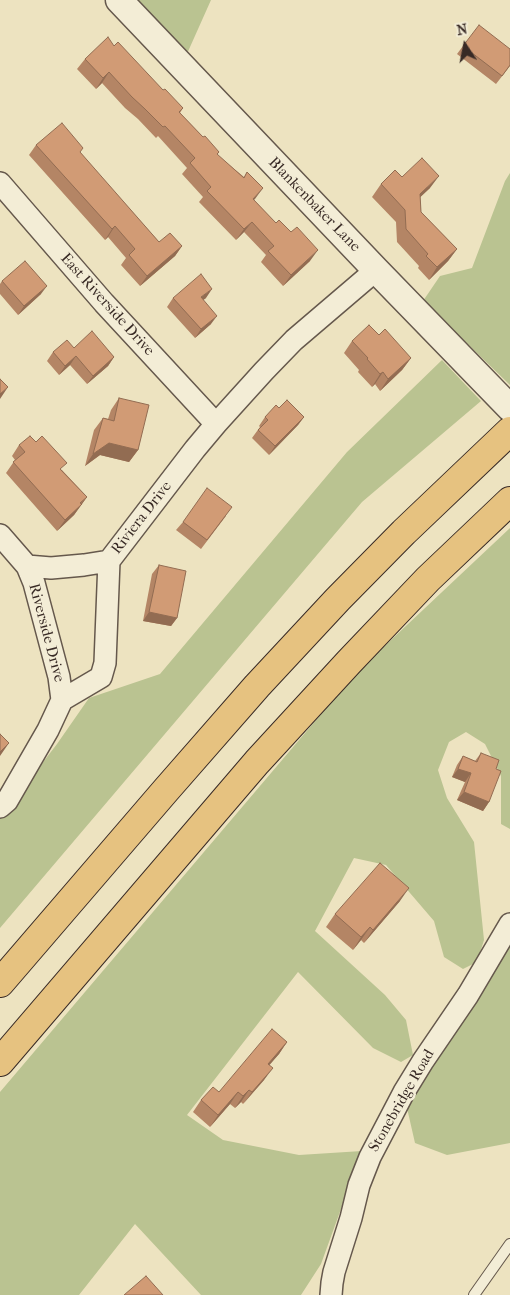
<!DOCTYPE html>
<style>
body{margin:0}
#map{position:relative;width:510px;height:1295px;overflow:hidden;background:#ede3c0;font-family:"IM FELL French Canon",serif}
canvas{display:block}
.north{position:absolute;left:440px;top:20px;width:50px;height:50px;-webkit-text-stroke:4px #f3edd6;paint-order:stroke;rotate:349deg;font-size:14px;font-weight:700;line-height:20px;text-align:center;color:#382a25}
.north::after{content:'';display:block;margin:auto;width:18px;height:22px;background:#382a25;clip-path:polygon(50% 0,100% 100%,50% 72%,0 100%)}
</style>
<div id="map">
<canvas width="510" height="1295"></canvas>
<div class="north">N</div>
</div>
<script>
const context = document.querySelector('canvas').getContext('2d');
context.lineJoin = 'round';
function fill(path, color) {
  context.fillStyle = color;
  context.fill(path, 'evenodd');
}
function poly(rows) {
  const path = new Path2D();
  for (const r of rows) {
    path.moveTo(r[0], r[1]);
    for (let i = 2; i < r.length; i += 2) path.lineTo(r[i], r[i + 1]);
  }
  return path;
}
function strokePath(path, color, width, dash) {
  context.strokeStyle = color;
  context.lineWidth = width;
  context.lineCap = dash ? 'butt' : 'round';
  context.setLineDash(dash || []);
  context.stroke(path);
}
function label(font, color, halo, rows, align = 'center') {
  context.font = font + ' "IM FELL French Canon",serif';
  context.lineWidth = 5;
  context.setLineDash([]);
  context.textBaseline = 'middle';
  context.strokeStyle = halo;
  context.fillStyle = color;
  for (const [text, x, y, turn = 0] of rows) {
    context.save();
    context.translate(x, y);
    context.rotate((+turn || 0) * Math.PI / 180);
    context.textAlign = isNaN(turn) ? turn : align;
    if (halo) context.strokeText(text, 0, 0);
    context.fillText(text, 0, 0);
    context.restore();
  }
}
const green = poly([
 [133,0,211,0,186,56],
 [510,173,510,385,423,301,440,276,472,268,505,181],
 [442,360,481,401,362,502,0,928,0,818,57,744,89,698,160,674,347,452],
 [510,528,510,829,501,824,501,776,485,744,466,732,449,742,438,770,447,798,474,842,484,940,477,962,463,969,444,957,434,921,386,865,354,858,315,931,385,995,406,1020,413,1055,401,1062,373,1048,298,972,187,1115,223,1140,299,1155,362,1151,321,1264,301,1295,201,1295,135,1224,79,1295,0,1295,0,1092,356,673],
 [510,938,510,1143,447,1155,415,1143,407,1108]
]);
const service = poly([
 [474,1295,510,1244]
]);
const minor = poly([
 [0,183,104,303,216,424],
 [0,535,27,566,34,583,59,677,62,700],
 [27,566,51,568,84,565,109,561],
 [0,807,7,801,48,730,62,700,101,677,105,663,109,561,195,449,216,424,264,371,294,340,376,270],
 [331,1295,332,1283,334,1272,351,1218,359,1185,370,1157,404,1092,423,1061,468,995,510,924]
]);
const tertiary = poly([
 [119,0,376,270,510,408]
]);
const motorway = poly([
 [0,983,166,790,257,686,338,599,404,532,510,431],
 [0,1062,257,762,349,662,428,579,510,501]
]);
const wall = poly([
 [114,46,183,108,180,113,203,137,219,152,217,155,244,177,247,172,254,200,310,261,283,286,261,262,266,255,244,232,236,240,199,202,203,197,182,174,187,168,158,136,156,138,138,119,125,108,102,83,96,89,77,69,85,59],
 [463,46,510,66,496,84,457,54],
 [36,145,80,153,159,242,182,246,175,256,140,286,121,265,126,258,108,237,105,240,29,155],
 [402,177,430,188,420,197,421,212,457,249,448,261,429,280,418,268,419,266,397,242,396,222,372,197,381,184],
 [2,281,41,294,18,315,0,294,0,284],
 [173,298,206,298,203,300,211,324,195,338,167,307],
 [379,335,411,358,402,370,380,391,375,384,372,387,358,372,359,370,344,353,352,341],
 [74,348,114,357,108,366,87,384,70,365,59,375,47,361,53,352],
 [119,398,138,450,129,462,100,455,85,466,94,430,103,418,108,419,111,410],
 [279,408,304,417,298,425,269,455,252,438,260,427,259,426,265,417],
 [19,445,62,470,87,497,74,515,57,531,6,473,15,460,12,456],
 [226,516,201,549,176,530,183,522],
 [159,565,177,618,171,626,143,621,152,574],
 [481,753,496,769,489,802,483,811,457,800,465,782,452,777,457,765,463,756,475,761],
 [400,901,364,943,361,940,353,950,326,927,335,914],
 [287,1042,279,1054,269,1065,264,1080,243,1104,241,1102,235,1108,230,1104,210,1127,193,1112,201,1100,219,1092]
]);
const shadedWall = poly([
 [109,72,102,83,96,89,103,78],
 [439,176,430,188,411,206,420,194],
 [263,188,255,199,245,209,253,199],
 [252,222,244,232,236,240,244,229],
 [115,226,108,237,105,240,112,229],
 [182,246,175,256,140,286,147,276],
 [457,249,448,261,429,280,437,267],
 [318,250,310,261,283,286,291,275],
 [47,286,41,294,18,315,24,306],
 [212,289,206,298,195,306,201,297],
 [217,316,211,324,195,338,201,329],
 [76,356,70,365,59,375,65,366],
 [114,357,108,366,87,384,93,376],
 [411,358,402,370,380,391,388,379],
 [383,372,375,384,372,387,380,374],
 [8,387,0,399,0,394],
 [304,417,298,425,269,455,275,446],
 [109,443,138,450,129,462,100,455,85,466,93,454],
 [87,497,74,515,57,531,65,520],
 [149,612,177,618,171,626,143,621],
 [9,743,0,756,0,752],
 [458,769,471,773,465,782,452,777],
 [464,792,489,802,483,811,457,800],
 [409,888,400,901,364,943,373,930],
 [370,927,361,940,353,950,361,937],
 [287,1042,279,1054,260,1076,268,1064],
 [273,1068,264,1080,243,1104,252,1092],
 [249,1090,241,1102,235,1108,243,1096],
 [238,1092,230,1104,210,1127,218,1115]
]);
const building = poly([
 [479,25,510,49,510,65,502,76,463,46,479,25],
 [108,37,114,46,118,42,163,90,165,89,183,108,179,112,203,137,205,136,219,152,217,154,244,178,247,172,263,188,253,199,276,223,279,220,291,232,297,227,318,250,291,275,268,251,274,246,252,222,244,229,207,191,211,187,190,163,195,158,165,126,163,127,145,109,132,97,109,72,103,78,85,59,108,37],
 [62,123,83,148,80,152,159,242,170,233,182,246,147,276,129,255,135,249,115,226,112,229,36,145,62,123],
 [422,158,439,176,420,194,421,212,457,249,437,267,426,256,428,254,406,229,405,210,381,184,395,170,402,177,422,158],
 [25,261,47,286,24,306,2,281,25,261],
 [201,274,212,289,201,297,217,316,201,329,173,298,201,274],
 [369,325,379,335,385,329,411,358,388,379,383,372,380,374,367,359,368,358,352,341,369,325],
 [92,331,114,357,93,376,76,356,65,366,53,352,67,340,74,348,92,331],
 [0,379,8,387,0,394,0,379],
 [119,398,149,405,138,450,109,443,93,454,103,418,114,421,119,398],
 [287,400,304,417,275,446,258,430,268,420,265,417,276,405,279,408,287,400],
 [30,436,36,442,42,436,67,463,60,469,87,497,80,503,82,504,65,520,13,462,25,452,19,445,30,436],
 [207,488,232,507,207,540,183,522,207,488],
 [159,565,186,571,177,618,149,612,159,565],
 [0,734,9,743,0,752,0,734],
 [481,753,499,760,496,769,501,771,489,802,464,792,471,773,458,769,463,756,477,762,481,753],
 [380,863,409,888,373,930,370,927,361,937,335,914,380,863],
 [272,1029,287,1042,268,1064,273,1068,252,1092,249,1090,243,1096,238,1092,218,1115,201,1100,213,1087,219,1092,272,1029],
 [146,1276,163,1295,124,1295,146,1276]
]);
const streetNames = [
 ["Blankenbaker Lane",314,205,46],
 ["East Riverside Drive",107,305,48],
 ["Riviera Drive",142,518,-52],
 ["Riverside Drive",46,633,75],
 ["Stonebridge Road",402,1101,-60]
];
fill(green, '#bac391');
strokePath(service, '#65584c', 12);
strokePath(minor, '#65584c', 24);
strokePath(tertiary, '#65584c', 29);
strokePath(motorway, '#382a25', 30);
strokePath(service, '#f3edd6', 10);
strokePath(minor, '#f3edd6', 21);
strokePath(tertiary, '#f3edd6', 26);
strokePath(motorway, '#e6c280', 28);
fill(wall, '#b48565');
fill(shadedWall, '#926c52');
fill(building, '#d19b75');
strokePath(building, '#926c52', 1);
label('15px', '#382a25', '#f3edd6', streetNames);
</script>
